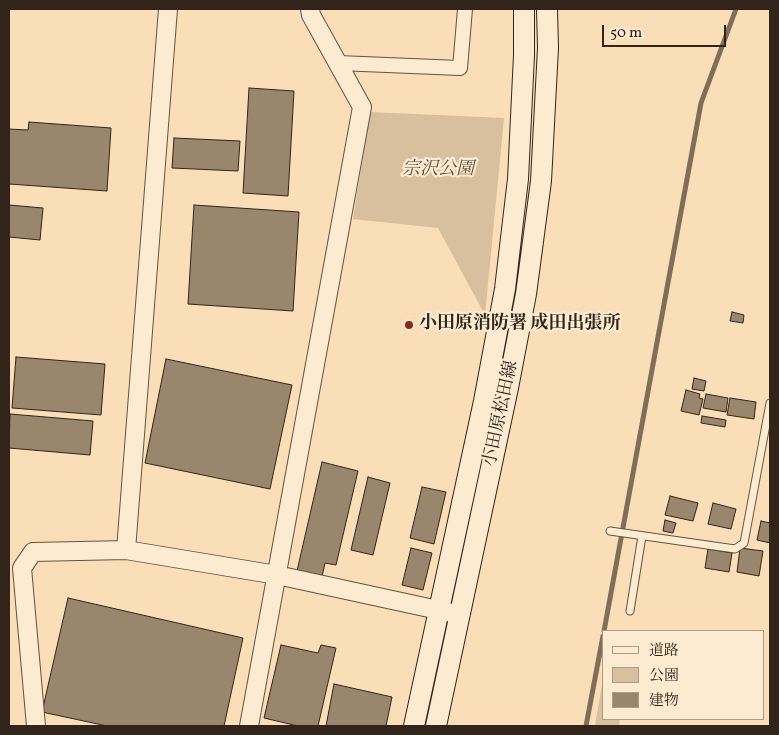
<!DOCTYPE html>
<meta charset="utf-8">
<style>
body{margin:0}
#map{position:relative;width:779px;height:735px;overflow:hidden;background:#fadeb8;font-family:Vollkorn,"Noto Serif JP",serif}
canvas{display:block}
.frame{position:absolute;inset:0;border:10px solid #31251b;pointer-events:none}
.legend{position:absolute;left:602px;top:630px;width:162px;height:90px;box-sizing:border-box;background:#fcead1;border:1px solid #ab9b88;margin:0;padding:6px 9px;list-style:none;font-size:15px;color:#31251b}
.legend li{display:flex;align-items:center;gap:10px;height:25px}
.legend b{width:25px;border:1px solid #ab9b88}
.scale{position:absolute;left:602px;top:25px;width:124px;height:22px;box-sizing:border-box;border:2px solid #31251b;border-top:0;padding-left:6px;font-size:15px;line-height:18px;white-space:nowrap;color:#31251b;-webkit-text-stroke:4px #fcead1;paint-order:stroke}
</style>
<div id="map">
<canvas width="779" height="735"></canvas>
<div class="frame"></div>
<ul class="legend">
<li><b style="height:6px;background:#fcead1"></b>道路</li>
<li><b style="height:14px;background:#d8bf9d"></b>公園</li>
<li><b style="height:14px;background:#9a856d"></b>建物</li>
</ul>
<div class="scale">50 m</div>
</div>
<script>
const context = document.querySelector('canvas').getContext('2d');
context.lineJoin = 'round';
function fill(path, color) {
  context.fillStyle = color;
  context.fill(path, 'evenodd');
}
function poly(rows) {
  const path = new Path2D();
  for (const r of rows) {
    path.moveTo(r[0], r[1]);
    for (let i = 2; i < r.length; i += 2) path.lineTo(r[i], r[i + 1]);
  }
  return path;
}
function strokePath(path, color, width, dash) {
  context.strokeStyle = color;
  context.lineWidth = width;
  context.lineCap = dash ? 'butt' : 'round';
  context.setLineDash(dash || []);
  context.stroke(path);
}
function label(font, color, halo, rows, align = 'center') {
  context.font = font + ' Vollkorn,"Noto Serif JP",serif';
  context.lineWidth = 4.5;
  context.setLineDash([]);
  context.textBaseline = 'middle';
  context.strokeStyle = halo;
  context.fillStyle = color;
  for (const [text, x, y, turn = 0] of rows) {
    context.save();
    context.translate(x, y);
    context.rotate((+turn || 0) * Math.PI / 180);
    context.textAlign = isNaN(turn) ? turn : align;
    if (halo) context.strokeText(text, 0, 0);
    context.fillText(text, 0, 0);
    context.restore();
  }
}
const green = poly([
 [370,112,504,118,485,315,438,228,353,219],
 [603,679,603,719,620,719,619,726,595,726]
]);
const stream = poly([
 [604,631,701,103,736,9],
 [586,726,603,636]
]);
const building = poly([
 [249,88,294,91,288,196,243,193,249,88],
 [29,122,111,128,107,191,9,184,9,129,28,130,29,122],
 [174,138,240,141,238,171,172,168,174,138],
 [9,205,43,208,40,240,9,237,9,205],
 [194,205,299,212,293,311,188,304,194,205],
 [732,312,744,315,743,323,730,321,732,312],
 [16,357,105,364,101,415,12,408,16,357],
 [166,359,292,385,270,489,145,463,166,359],
 [694,378,706,381,704,391,692,389,694,378],
 [686,390,700,394,699,398,703,399,699,415,681,411,686,390],
 [706,394,728,398,726,412,703,408,706,394],
 [730,398,756,402,754,419,727,415,730,398],
 [10,414,93,421,90,455,9,448,10,414],
 [702,416,726,420,725,427,701,423,702,416],
 [322,462,358,471,336,565,325,563,322,577,297,571,322,462],
 [368,477,390,483,373,555,351,550,368,477],
 [422,487,446,492,434,544,410,538,422,487],
 [670,496,698,503,693,521,665,515,670,496],
 [713,503,736,509,731,529,708,524,713,503],
 [665,520,676,523,673,533,663,531,665,520],
 [761,521,770,523,770,543,757,540,761,521],
 [411,548,432,553,423,590,402,585,411,548],
 [740,548,763,551,759,576,737,572,740,548],
 [708,549,732,553,729,572,705,568,708,549],
 [68,598,243,638,224,726,107,726,42,712,68,598],
 [281,645,318,653,321,645,336,648,318,726,298,726,264,718,281,645],
 [334,684,392,697,386,726,326,726,334,684]
]);
const service = poly([
 [610,531,735,549,744,543,770,403],
 [630,611,642,536]
]);
const minor = poly([
 [338,63,460,68,465,9]
]);
const tertiary = poly([
 [126,550,168,9],
 [36,726,22,568,33,552,126,550,277,575,452,613],
 [249,726,362,107,311,15,310,9]
]);
const secondary = poly([
 [414,726,484,401,505,289,518,179,524,55,524,9],
 [436,726,508,388,526,294,541,181,548,48,547,9]
]);
const markers = [
 [409,325,5,"#8f2418"]
];
const parkNames = [
 ["宗沢公園",438,171]
];
const poiNames = [
 ["小田原消防署 成田出張所",419,325]
];
const streetNames = [
 ["小田原松田線",502,414,-78]
];
fill(green, '#d8bf9d');
strokePath(stream, '#816e59', 5);
fill(building, '#9a856d');
strokePath(building, '#31251b', 1);
strokePath(service, '#635342', 9);
strokePath(minor, '#635342', 16);
strokePath(tertiary, '#635342', 20);
strokePath(secondary, '#31251b', 22);
strokePath(service, '#fcead1', 7);
strokePath(minor, '#fcead1', 14);
strokePath(tertiary, '#fcead1', 18);
strokePath(secondary, '#fcead1', 20);
for (const [x, y, r, color] of markers) {
  const dot = new Path2D();
  dot.arc(x, y, r, 0, 2 * Math.PI);
  context.fillStyle = color;
  context.fill(dot);
  strokePath(dot, '#fcead1', 2);
}
label('italic 18px', '#5b4c3c', '#fcead1', parkNames);
label('bold 18px', '#31251b', '#fcead1', poiNames, 'left');
label('18px', '#31251b', '#fcead1', streetNames);
</script>
